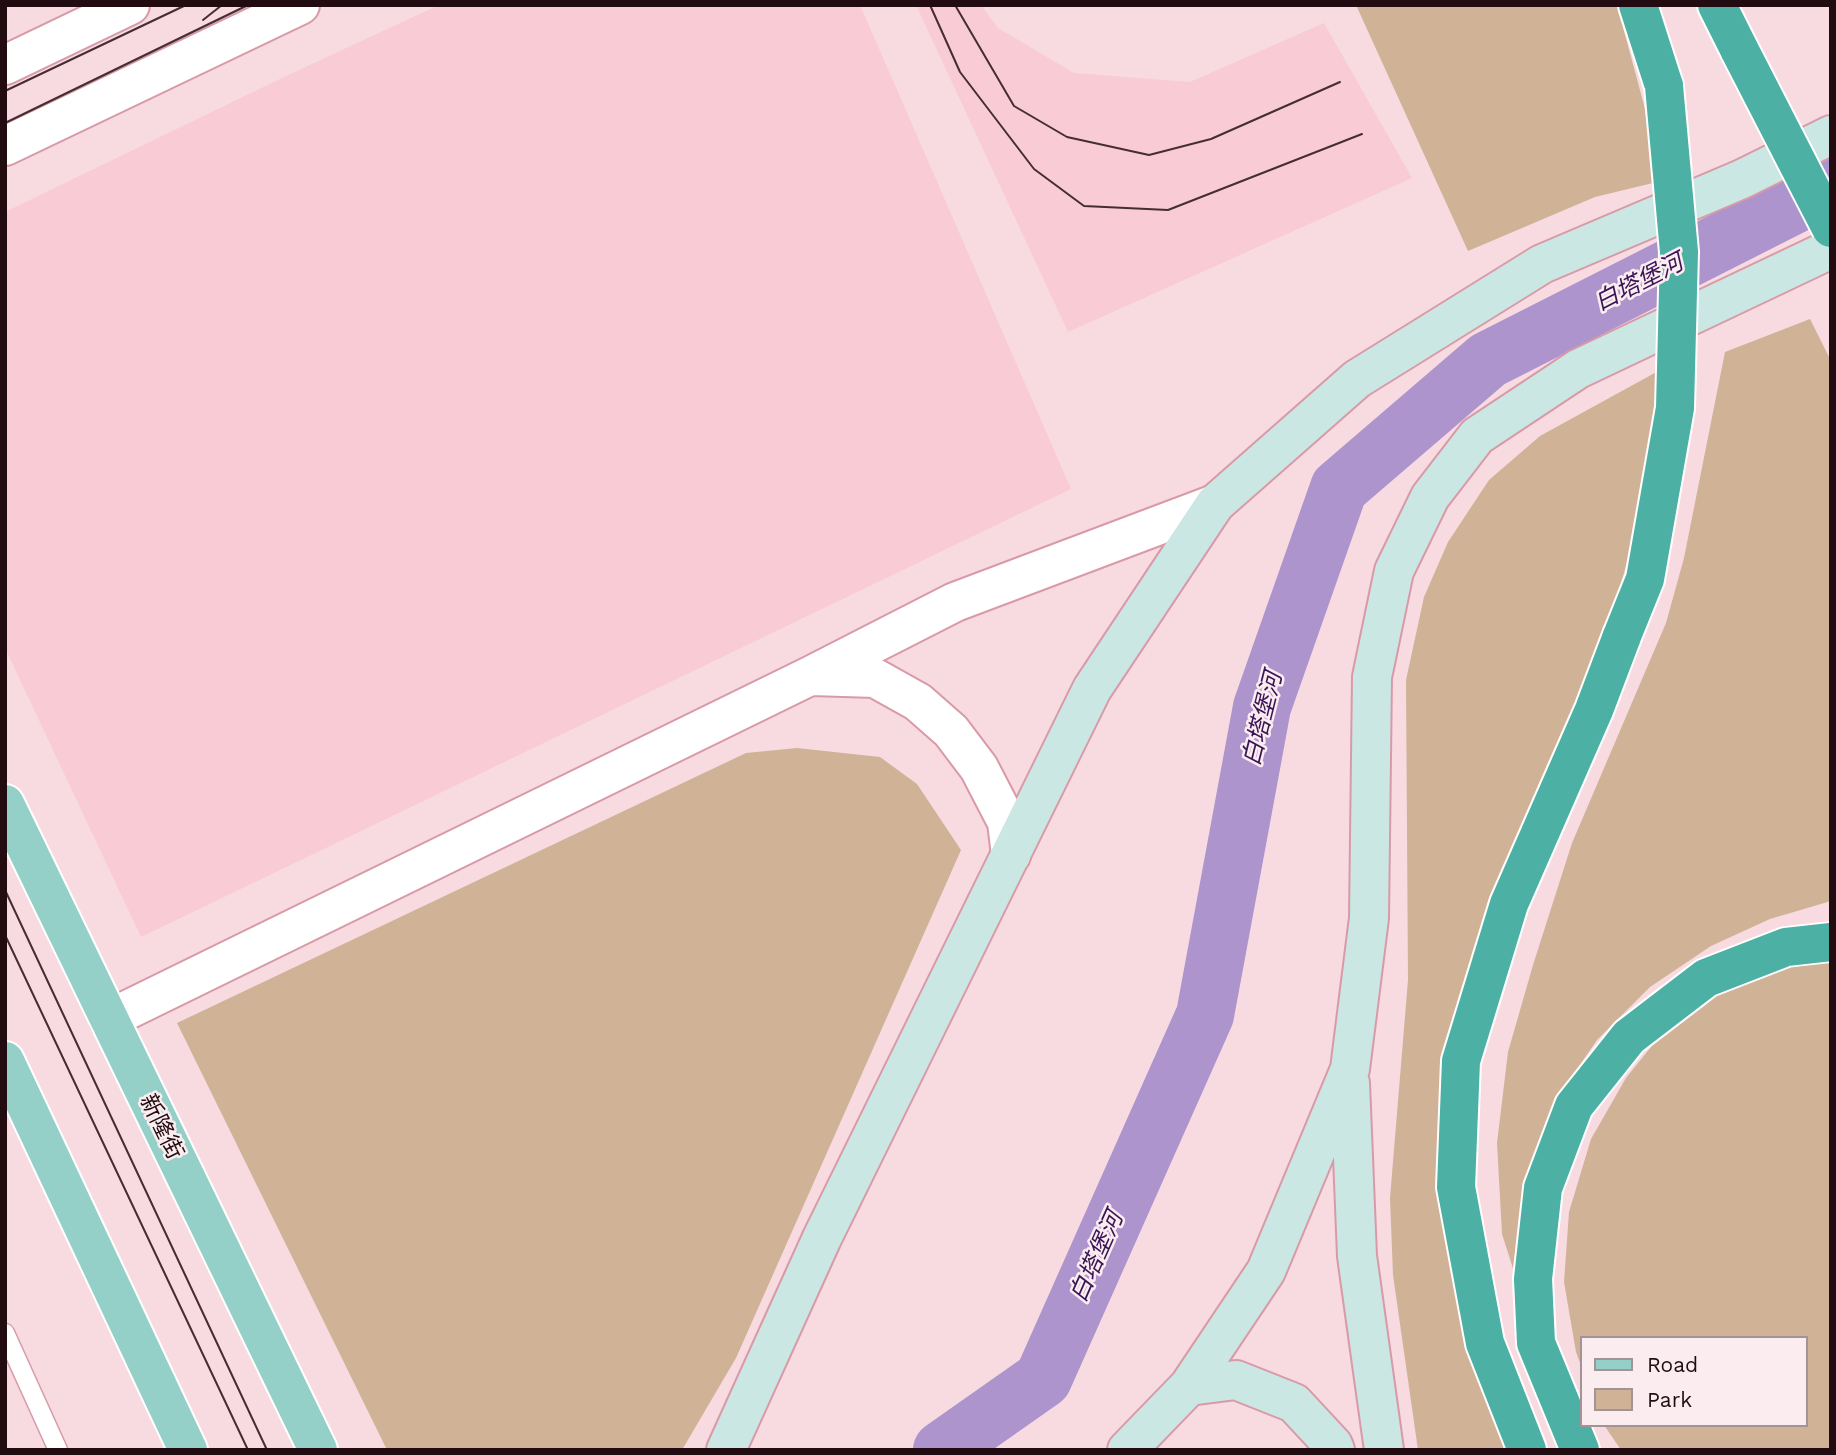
<!DOCTYPE html>
<meta charset="utf-8">
<style>
body{margin:0}
#map{position:relative;width:1836px;height:1455px;overflow:hidden;background:#f7dbe1;font-family:"Work Sans",sans-serif}
canvas{display:block}
.frame{position:absolute;inset:0;border:7px solid #220b11;pointer-events:none}
.legend{position:absolute;left:1580px;top:1336px;width:228px;height:91px;box-sizing:border-box;background:#fbedef;border:2px solid #a49396;margin:0;padding:9px 12px;list-style:none;font-size:21px;color:#220b11}
.legend li{display:flex;align-items:center;gap:14px;height:35px}
.legend b{width:35px;border:2px solid #a49396}
</style>
<div id="map">
<canvas width="1836" height="1455"></canvas>
<div class="frame"></div>
<ul class="legend">
<li><b style="height:9px;background:#94d0c8"></b>Road</li>
<li><b style="height:19px;background:#d0b296"></b>Park</li>
</ul>
</div>
<script>
const context = document.querySelector('canvas').getContext('2d');
context.lineJoin = 'round';
function fill(path, color) {
  context.fillStyle = color;
  context.fill(path, 'evenodd');
}
function poly(rows) {
  const path = new Path2D();
  for (const r of rows) {
    path.moveTo(r[0], r[1]);
    for (let i = 2; i < r.length; i += 2) path.lineTo(r[i], r[i + 1]);
  }
  return path;
}
function strokePath(path, color, width, dash) {
  context.strokeStyle = color;
  context.lineWidth = width;
  context.lineCap = dash ? 'butt' : 'round';
  context.setLineDash(dash || []);
  context.stroke(path);
}
function label(font, color, halo, rows, align = 'center') {
  context.font = font + ' "Work Sans","Noto Sans SC",sans-serif';
  context.lineWidth = 5;
  context.setLineDash([]);
  context.textBaseline = 'middle';
  context.strokeStyle = halo;
  context.fillStyle = color;
  for (const [text, x, y, turn = 0] of rows) {
    context.save();
    context.translate(x, y);
    context.rotate((+turn || 0) * Math.PI / 180);
    context.textAlign = isNaN(turn) ? turn : align;
    if (halo) context.strokeText(text, 0, 0);
    context.fillText(text, 0, 0);
    context.restore();
  }
}
const built = poly([
 [439,5,860,5,1071,489,141,937,5,648,5,212,284,77],
 [916,5,981,5,998,28,1074,73,1190,82,1324,23,1412,178,1068,332]
]);
const green = poly([
 [1356,5,1617,5,1644,105,1657,182,1595,197,1468,251],
 [1810,319,1831,361,1831,901,1770,919,1711,946,1650,987,1597,1040,1564,1088,1539,1145,1517,1281,1502,1234,1497,1143,1508,1052,1533,965,1572,843,1666,623,1684,558,1725,352],
 [1671,364,1640,518,1605,638,1449,1070,1518,1450,1418,1450,1393,1275,1390,1198,1408,980,1406,680,1424,597,1448,542,1489,480,1540,436],
 [797,748,880,757,917,784,961,850,736,1358,682,1450,387,1450,177,1023,746,753],
 [1831,956,1831,1450,1621,1450,1604,1425,1806,1425,1806,1338,1582,1338,1582,1368,1576,1352,1564,1282,1569,1212,1591,1139,1626,1078,1667,1027,1724,989,1782,964]
]);
const river = poly([
 [942,1450,1043,1379,1205,1015,1262,707,1339,488,1488,360,1831,186]
]);
const service = poly([
 [5,1333,58,1450]
]);
const tertiary = poly([
 [5,65,130,5],
 [5,146,300,5],
 [812,676,875,678,918,702,951,731,979,768,1007,822,1011,855],
 [109,1019,810,676,955,602,1215,504]
]);
const secondary = poly([
 [1350,1083,1357,1256,1384,1450],
 [1189,1386,1236,1380,1294,1403,1333,1445,1335,1450],
 [726,1450,822,1238,1092,689,1215,504,1357,379,1542,264,1742,179,1831,135],
 [1127,1450,1189,1386,1266,1271,1350,1069,1369,918,1372,677,1394,571,1430,497,1477,436,1578,369,1831,249]
]);
const primary = poly([
 [5,804,318,1450],
 [5,1061,188,1450]
]);
const motorway = poly([
 [1638,5,1664,86],
 [1717,5,1740,51],
 [1527,1450,1485,1343,1456,1187,1461,1061,1509,904,1594,710,1622,636],
 [1580,1450,1536,1343,1533,1279,1543,1188,1574,1106,1629,1037,1706,978,1786,947,1831,942]
]);
const tram = poly([
 [930,5,960,72,1034,169,1084,206,1168,210,1362,134],
 [955,5,1014,106,1067,137,1149,155,1211,139,1340,82],
 [203,20,222,5],
 [5,91,186,5],
 [5,123,248,5],
 [5,890,267,1450],
 [5,935,248,1450]
]);
const motorwayBridge = poly([
 [1740,51,1831,228],
 [1622,636,1645,579,1675,408,1679,252,1664,86]
]);
const streetNames = [
 ["新隆街",161,1127,64]
];
const waterNames = [
 ["白塔堡河",1639,283,-27],
 ["白塔堡河",1263,719,-76],
 ["白塔堡河",1097,1257,-66]
];
fill(built, '#f9cbd4');
fill(green, '#d0b296');
strokePath(river, '#ad94cd', 58);
strokePath(service, '#d99aa8', 21);
strokePath(tertiary, '#d99aa8', 42);
strokePath(secondary, '#d99aa8', 42);
strokePath(primary, '#fff', 42);
strokePath(motorway, '#fff', 42);
strokePath(service, '#fff', 18);
strokePath(tertiary, '#fff', 38);
strokePath(secondary, '#cae7e4', 38);
strokePath(primary, '#94d0c8', 38);
strokePath(motorway, '#4db0a4', 38);
strokePath(tram, '#452d33', 2);
strokePath(motorwayBridge, '#fff', 42, []);
strokePath(motorwayBridge, '#4db0a4', 38);
label('23px', '#220b11', '#fbedef', streetNames);
label('italic 24px', '#391558', '#fbedef', waterNames);
</script>
